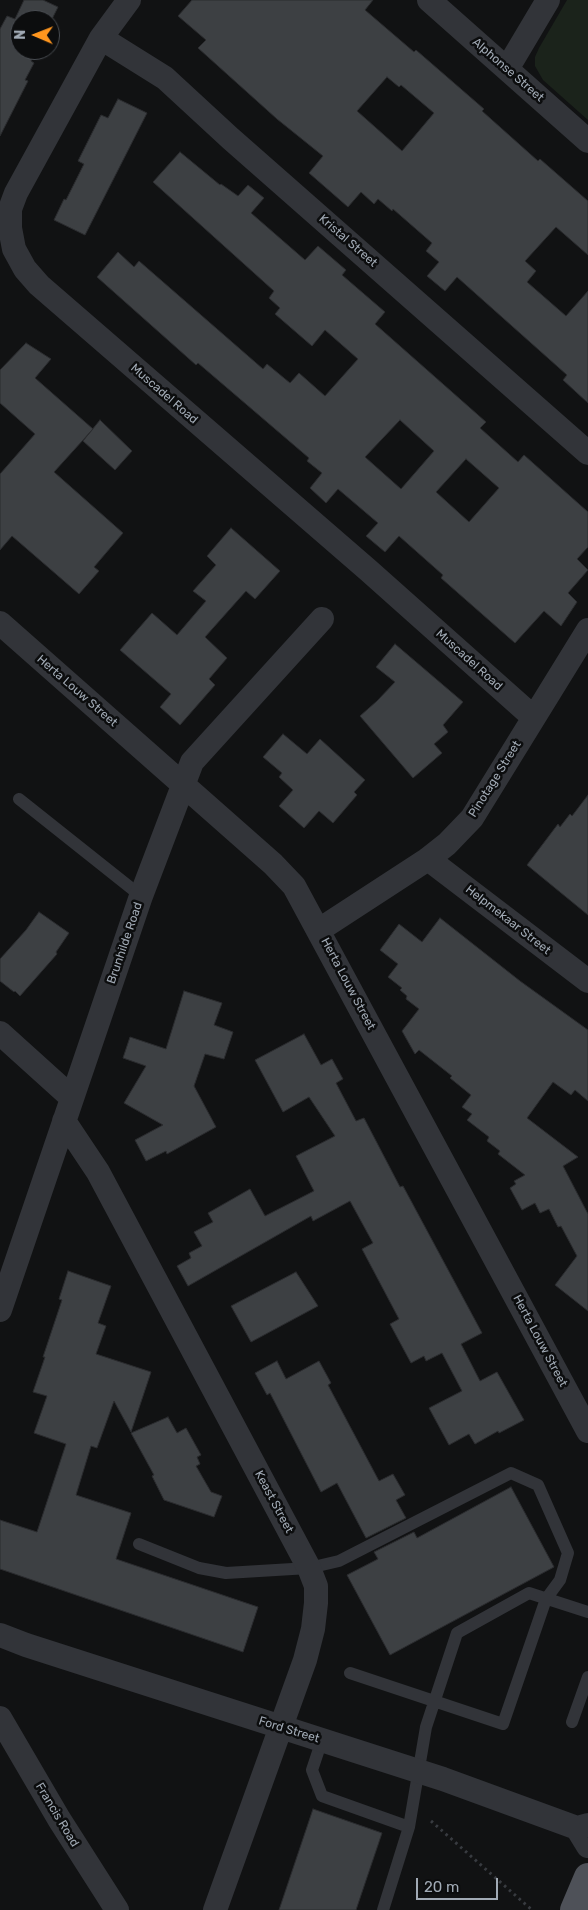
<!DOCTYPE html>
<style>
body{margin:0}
#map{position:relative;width:588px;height:1910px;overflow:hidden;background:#111213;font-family:Rubik,sans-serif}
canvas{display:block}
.north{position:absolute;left:10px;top:10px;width:50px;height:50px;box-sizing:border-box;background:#0c0d0e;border:1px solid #484c51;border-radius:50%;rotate:271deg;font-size:14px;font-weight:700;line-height:20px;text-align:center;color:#a1aab5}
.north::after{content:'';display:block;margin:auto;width:18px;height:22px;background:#ff961e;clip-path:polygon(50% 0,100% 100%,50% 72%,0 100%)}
.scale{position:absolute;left:416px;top:1878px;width:82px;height:22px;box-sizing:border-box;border:2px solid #a1aab5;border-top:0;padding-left:6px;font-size:15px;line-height:18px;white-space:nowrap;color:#a1aab5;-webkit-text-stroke:4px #0c0d0e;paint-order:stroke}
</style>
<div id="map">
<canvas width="588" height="1910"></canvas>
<div class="north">N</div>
<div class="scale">20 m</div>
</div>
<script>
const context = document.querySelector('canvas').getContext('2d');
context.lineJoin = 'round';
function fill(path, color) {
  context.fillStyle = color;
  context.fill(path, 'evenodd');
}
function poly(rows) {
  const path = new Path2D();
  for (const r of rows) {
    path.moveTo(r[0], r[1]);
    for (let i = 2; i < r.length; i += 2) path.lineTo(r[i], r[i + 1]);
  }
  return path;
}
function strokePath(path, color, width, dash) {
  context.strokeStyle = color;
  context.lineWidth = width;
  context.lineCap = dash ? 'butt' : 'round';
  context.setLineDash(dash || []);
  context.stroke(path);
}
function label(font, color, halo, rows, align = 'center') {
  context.font = font + ' Rubik,sans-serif';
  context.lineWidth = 5;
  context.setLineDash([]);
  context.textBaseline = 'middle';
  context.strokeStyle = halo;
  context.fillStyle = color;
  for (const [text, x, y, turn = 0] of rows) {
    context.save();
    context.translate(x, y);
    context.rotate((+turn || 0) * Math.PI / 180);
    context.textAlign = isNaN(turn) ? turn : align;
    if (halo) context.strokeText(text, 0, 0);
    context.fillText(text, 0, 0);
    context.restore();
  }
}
const green = poly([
 [567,0,588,0,588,120,543,80,535,66,535,57,539,48]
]);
const building = poly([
 [24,0,43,0,58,7,50,23,50,20,20,20,20,50,36,50,31,61,34,63,25,80,28,81,0,136,0,29,7,16,15,19,24,0],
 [192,0,373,0,365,10,414,52,416,50,484,109,482,111,538,161,540,159,588,201,588,255,556,227,525,261,536,271,527,282,566,316,588,291,588,403,563,380,567,375,457,277,445,291,427,276,439,262,426,251,432,243,393,209,392,211,378,199,374,204,361,192,348,207,309,173,323,156,277,119,198,48,206,40,178,16,192,0],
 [387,77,399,87,401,85,434,113,402,151,357,111,387,77],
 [118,99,147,113,85,235,54,220,64,199,66,200,84,164,78,161,101,115,108,118,118,99],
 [180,152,220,185,221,184,238,196,248,185,264,198,251,213,305,260,318,246,346,270,342,275,385,312,375,324,486,422,480,428,518,462,524,455,588,512,588,547,577,559,588,570,568,593,577,602,561,626,544,611,515,643,441,578,443,575,399,536,385,552,366,536,378,523,338,489,326,503,310,488,322,473,307,461,309,458,198,363,196,365,97,277,118,252,134,267,139,261,263,369,267,364,290,383,299,373,325,396,358,359,325,330,312,346,275,314,280,308,269,298,274,291,153,182,180,152],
 [400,420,434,451,401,489,365,457,400,420],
 [466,459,499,488,469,522,436,492,466,459],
 [26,343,51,359,35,378,93,429,54,472,123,533,94,567,99,571,79,594,12,536,0,550,0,474,35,434,0,403,0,370,26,343],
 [100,420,132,451,115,470,83,441,100,420],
 [231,528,280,571,255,599,246,591,205,637,227,658,209,679,215,685,180,725,160,707,171,694,120,650,152,613,177,635,206,601,193,591,216,565,207,556,231,528],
 [395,644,463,702,443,725,448,732,434,744,442,753,413,778,360,716,377,701,395,682,376,667,395,644],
 [283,734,307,754,320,739,365,780,354,792,357,795,333,823,319,811,304,828,279,806,293,790,279,777,282,773,263,757,283,734],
 [588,795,588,915,527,865,558,824,560,827,570,814,572,816,588,795],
 [39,912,69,933,56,952,57,954,20,996,15,991,14,992,0,981,0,959,26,930,39,912],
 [440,918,520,981,588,1030,588,1101,575,1090,571,1095,553,1082,527,1118,578,1157,563,1166,588,1214,588,1311,555,1285,577,1256,561,1226,558,1227,549,1209,540,1213,535,1203,522,1210,510,1188,516,1184,514,1181,525,1175,498,1154,500,1151,487,1141,489,1137,467,1120,472,1114,462,1107,471,1095,450,1078,452,1076,419,1050,415,1054,402,1031,419,1009,406,999,407,996,400,990,402,988,388,977,398,964,380,950,399,924,422,942,440,918],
 [184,991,222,1003,214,1025,233,1032,224,1059,205,1054,194,1086,216,1127,167,1154,166,1151,146,1161,135,1140,163,1125,124,1103,146,1066,123,1058,130,1037,166,1049,184,991],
 [304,1034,321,1065,332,1059,343,1079,336,1083,356,1121,364,1118,400,1187,403,1186,482,1333,461,1344,480,1381,497,1372,524,1420,499,1433,498,1431,475,1444,469,1434,449,1445,429,1408,462,1391,442,1353,426,1361,424,1356,411,1363,390,1324,399,1319,362,1249,373,1243,350,1201,313,1221,311,1216,188,1286,177,1266,191,1258,189,1253,202,1246,194,1232,213,1222,208,1213,250,1189,265,1216,314,1191,296,1156,335,1136,309,1097,283,1112,255,1060,304,1034],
 [68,1271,111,1286,98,1323,106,1326,96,1354,151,1372,131,1432,114,1401,97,1448,91,1446,76,1495,131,1513,116,1559,258,1607,243,1652,0,1569,0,1520,37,1532,66,1444,34,1433,47,1396,33,1392,45,1357,43,1357,62,1300,59,1299,68,1271],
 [296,1272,318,1306,251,1342,231,1306,296,1272],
 [277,1361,286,1379,319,1361,331,1383,328,1385,379,1481,393,1474,405,1495,396,1500,406,1518,366,1538,337,1483,321,1492,270,1393,267,1395,255,1373,277,1361],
 [168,1417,177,1433,186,1428,201,1455,197,1457,200,1464,196,1466,211,1492,222,1496,214,1517,164,1500,152,1476,154,1475,131,1433,168,1417],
 [511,1487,554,1567,390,1655,347,1575,378,1559,374,1552,414,1532,417,1538,511,1487],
 [313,1809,382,1833,356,1910,279,1910,313,1809]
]);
const path = poly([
 [431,1821,532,1910]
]);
const lane = poly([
 [19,799,141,896],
 [139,1544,199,1568,226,1573,309,1568,339,1561,511,1473,538,1485,568,1553,560,1580,546,1599,503,1724,350,1673],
 [572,1722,588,1677],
 [322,1740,312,1770,322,1796,409,1827],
 [383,1910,409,1827,426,1727,457,1633,529,1593,588,1612]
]);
const street = poly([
 [129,0,101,38,16,193,10,209,10,228,14,249,25,269,39,285,368,570,533,717],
 [429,0,588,141],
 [101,38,165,78,230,138,588,453],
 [507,69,548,0],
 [0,623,273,864,294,886,588,1431],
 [428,859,588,981],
 [319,930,428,859,447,844,472,818,588,630],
 [0,1033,72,1098],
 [64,1121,98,1172,309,1568,316,1586,316,1603,313,1629,305,1660,215,1910],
 [0,1310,141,896,192,762,322,619],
 [0,1635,26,1645,443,1779,577,1828,588,1825],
 [0,1718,59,1819,117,1910],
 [577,1828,588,1846]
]);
const primary = poly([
 [574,1910,588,1877]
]);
const streetNames = [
 ["Alphonse Street",508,70,41],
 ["Kristal Street",348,241,41],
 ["Muscadel Road",164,394,41],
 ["Muscadel Road",469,660,42],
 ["Herta Louw Street",77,691,41],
 ["Pinotage Street",495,779,-58],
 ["Helpmekaar Street",508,920,38],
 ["Brunhilde Road",125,943,-71],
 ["Herta Louw Street",348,984,62],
 ["Herta Louw Street",540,1341,62],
 ["Keast Street",274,1502,62],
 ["Ford Street",289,1730,17],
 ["Francis Road",57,1815,59]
];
fill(green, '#1b231b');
fill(building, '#3d4043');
strokePath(building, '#2b2c2f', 1);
strokePath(path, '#383b40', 3, [2.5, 4]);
strokePath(lane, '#323439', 12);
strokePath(street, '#323439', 24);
strokePath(primary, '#4e5158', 28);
label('12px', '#a1aab5', '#0c0d0e', streetNames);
</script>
